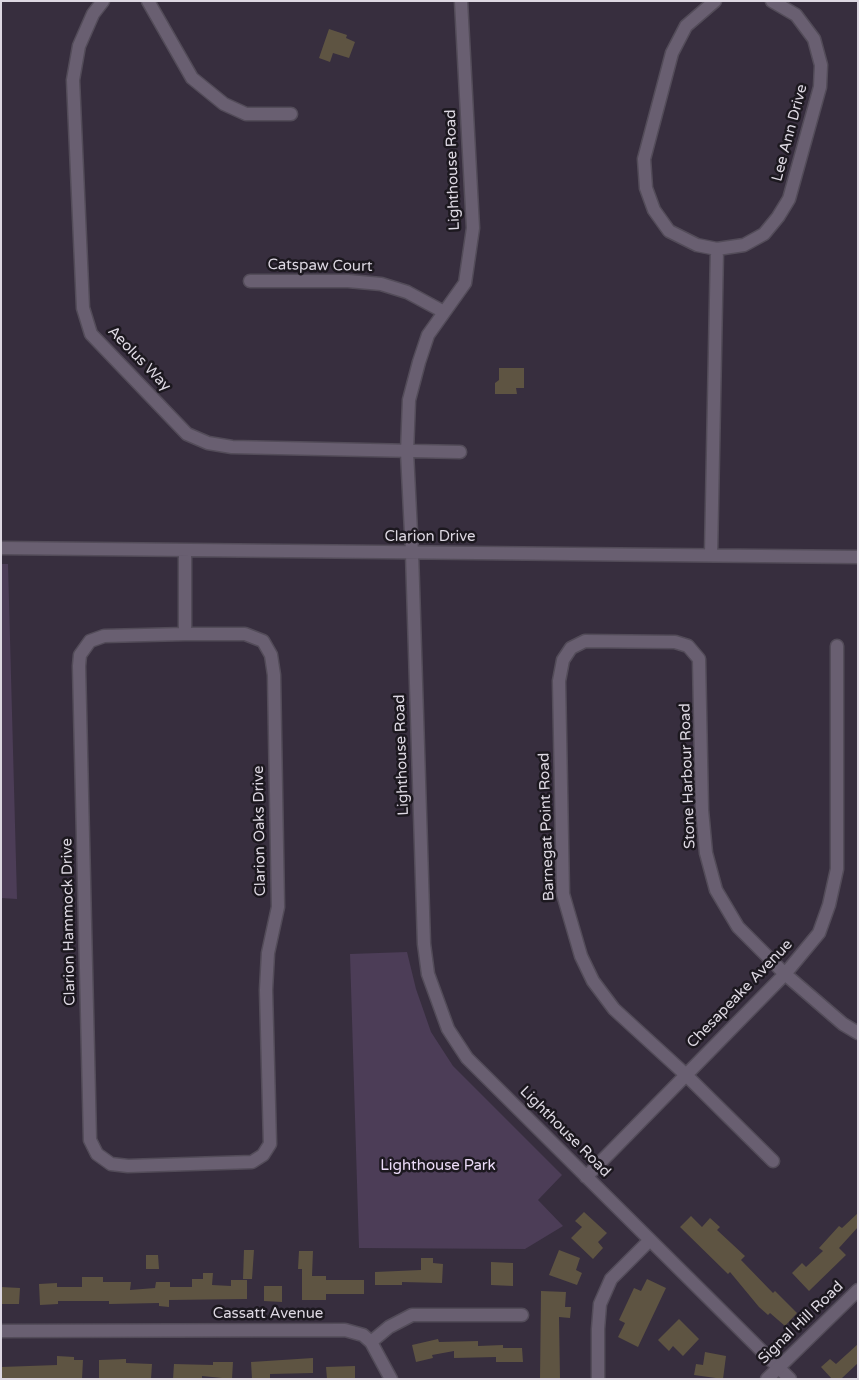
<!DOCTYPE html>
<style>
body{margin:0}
#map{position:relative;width:859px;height:1380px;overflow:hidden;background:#372e3e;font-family:"Varela Round",sans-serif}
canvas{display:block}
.frame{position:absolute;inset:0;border:2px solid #ddd8e2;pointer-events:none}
</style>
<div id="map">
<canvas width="859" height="1380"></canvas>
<div class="frame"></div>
</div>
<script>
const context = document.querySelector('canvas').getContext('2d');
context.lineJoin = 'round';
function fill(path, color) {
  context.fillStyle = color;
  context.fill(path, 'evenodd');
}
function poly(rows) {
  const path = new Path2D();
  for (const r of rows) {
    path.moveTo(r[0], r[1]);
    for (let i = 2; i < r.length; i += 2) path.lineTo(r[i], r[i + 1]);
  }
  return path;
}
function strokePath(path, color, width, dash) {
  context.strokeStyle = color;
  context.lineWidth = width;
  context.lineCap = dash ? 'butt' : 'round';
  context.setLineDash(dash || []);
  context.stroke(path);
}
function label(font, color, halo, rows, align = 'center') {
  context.font = font + ' "Varela Round",sans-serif';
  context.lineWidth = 5;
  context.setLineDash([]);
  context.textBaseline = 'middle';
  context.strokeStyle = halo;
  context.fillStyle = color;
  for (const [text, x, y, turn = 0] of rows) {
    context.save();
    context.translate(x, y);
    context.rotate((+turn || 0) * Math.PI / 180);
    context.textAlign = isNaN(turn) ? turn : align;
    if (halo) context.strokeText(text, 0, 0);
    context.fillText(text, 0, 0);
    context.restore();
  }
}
const green = poly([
 [1,564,8,564,17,899,1,898],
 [407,952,416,989,431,1032,453,1066,562,1175,538,1200,563,1226,525,1249,359,1248,350,954]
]);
const building = poly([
 [329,29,347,35,346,38,355,42,349,58,333,53,330,62,319,58],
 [499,368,524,368,524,388,516,388,517,394,495,394,495,383,499,380],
 [584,1212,607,1233,598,1242,603,1248,593,1259,571,1238,582,1227,575,1221],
 [858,1213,858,1227,839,1248,846,1255,809,1291,792,1273,802,1263,806,1267,823,1251,819,1248,839,1226,842,1228],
 [691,1216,702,1227,710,1218,720,1227,717,1230,745,1256,741,1260,773,1293,775,1291,797,1313,785,1326,770,1313,768,1315,759,1307,730,1272,728,1274,680,1227],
 [244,1250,254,1250,252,1279,243,1279],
 [559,1250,580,1258,576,1270,582,1273,577,1285,549,1275],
 [299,1251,313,1251,312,1276,326,1276,326,1280,364,1280,364,1294,326,1294,326,1300,302,1300,302,1269,298,1269],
 [146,1255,158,1255,159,1269,146,1269],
 [421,1258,433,1258,433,1263,443,1264,442,1283,402,1282,402,1285,375,1285,375,1272,421,1270],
 [491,1262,513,1263,513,1286,491,1285],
 [203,1273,213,1273,212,1285,231,1286,231,1280,247,1280,247,1299,169,1300,169,1307,159,1306,159,1303,109,1304,109,1301,58,1301,58,1304,40,1305,39,1284,57,1283,57,1287,82,1287,82,1277,103,1277,103,1282,131,1282,130,1290,155,1288,156,1282,170,1282,170,1287,192,1287,192,1279,203,1279],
 [647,1279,666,1288,638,1347,618,1337,625,1323,619,1320,634,1288,641,1291],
 [264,1286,282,1286,282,1302,264,1301],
 [1,1287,20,1288,19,1304,1,1304],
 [541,1291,566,1292,565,1307,571,1307,570,1318,559,1317,560,1379,540,1379],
 [679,1319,699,1339,683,1356,673,1346,669,1351,658,1340],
 [438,1339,439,1342,478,1341,478,1346,503,1345,503,1348,522,1348,523,1362,496,1362,496,1357,454,1358,454,1351,432,1355,433,1358,416,1362,412,1345],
 [858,1344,858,1363,841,1379,832,1379,821,1367,830,1359,836,1364],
 [705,1352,726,1356,723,1379,694,1375,696,1364,703,1365],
 [57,1356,74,1357,74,1360,83,1360,82,1379,1,1379,1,1367,57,1365],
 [313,1358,313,1373,270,1374,270,1379,252,1379,251,1362],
 [126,1359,126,1363,152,1364,151,1379,99,1379,99,1360],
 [213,1362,233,1362,232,1379,202,1376,202,1379,173,1379,174,1364,213,1365],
 [355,1366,355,1379,327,1379,326,1367]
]);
const street = poly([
 [103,1,93,14,79,46,73,80,83,308,91,334,187,434,208,443,232,447,460,452],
 [148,1,192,78,224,104,246,114,291,114],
 [461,1,473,228,465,283,428,335,419,362,409,400,407,452,412,553,424,944,428,974,448,1029,467,1058,790,1379],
 [715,1,686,26,672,53,644,159,646,188,654,210,669,231,697,245,717,249,744,245,764,234,778,217,789,199,820,87,821,65,814,39,796,15,772,1],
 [250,281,348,281,381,284,407,292,444,312],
 [1,548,858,557],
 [185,551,185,634],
 [711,555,717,249],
 [185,634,245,634,263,641,271,655,274,675,278,907,268,953,266,990,270,1144,263,1155,252,1162,128,1166,111,1164,97,1154,90,1140,79,666,80,655,90,641,104,636,185,634],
 [773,1161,685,1074,614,1009,593,981,581,956,563,894,559,681,563,660,571,648,585,641,675,642,688,646,699,659,702,810,706,853,716,890,738,927,785,974,843,1024,858,1033],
 [586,1177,785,974,819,933,829,905,837,869,837,646],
 [1,1331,345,1330,363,1335,371,1342,391,1379],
 [371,1342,389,1327,412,1315,522,1315],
 [598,1379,598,1329,600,1304,611,1279,650,1240]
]);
const secondary = poly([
 [767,1379,858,1290]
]);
const streetNames = [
 ["Lee Ann Drive",790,133,-75],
 ["Lighthouse Road",453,170,-92],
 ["Catspaw Court",320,266,1],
 ["Aeolus Way",139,359,46],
 ["Clarion Drive",430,537],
 ["Lighthouse Road",402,755,-92],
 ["Stone Harbour Road",688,776,-92],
 ["Barnegat Point Road",547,827,-92],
 ["Clarion Oaks Drive",260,831,-91],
 ["Clarion Hammock Drive",69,922,-91],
 ["Chesapeake Avenue",740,994,-46],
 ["Lighthouse Road",565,1132,45],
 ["Cassatt Avenue",268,1314],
 ["Signal Hill Road",801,1323,-44]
];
const parkNames = [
 ["Lighthouse Park",438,1166]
];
fill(green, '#4c3d57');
fill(building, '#5e5442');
strokePath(street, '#534c59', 15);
strokePath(secondary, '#534c59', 15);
strokePath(street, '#695f71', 12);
strokePath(secondary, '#695f71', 12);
label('15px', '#ddd8e2', '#1c181f', streetNames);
label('15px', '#ecdcf9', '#1c181f', parkNames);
</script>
